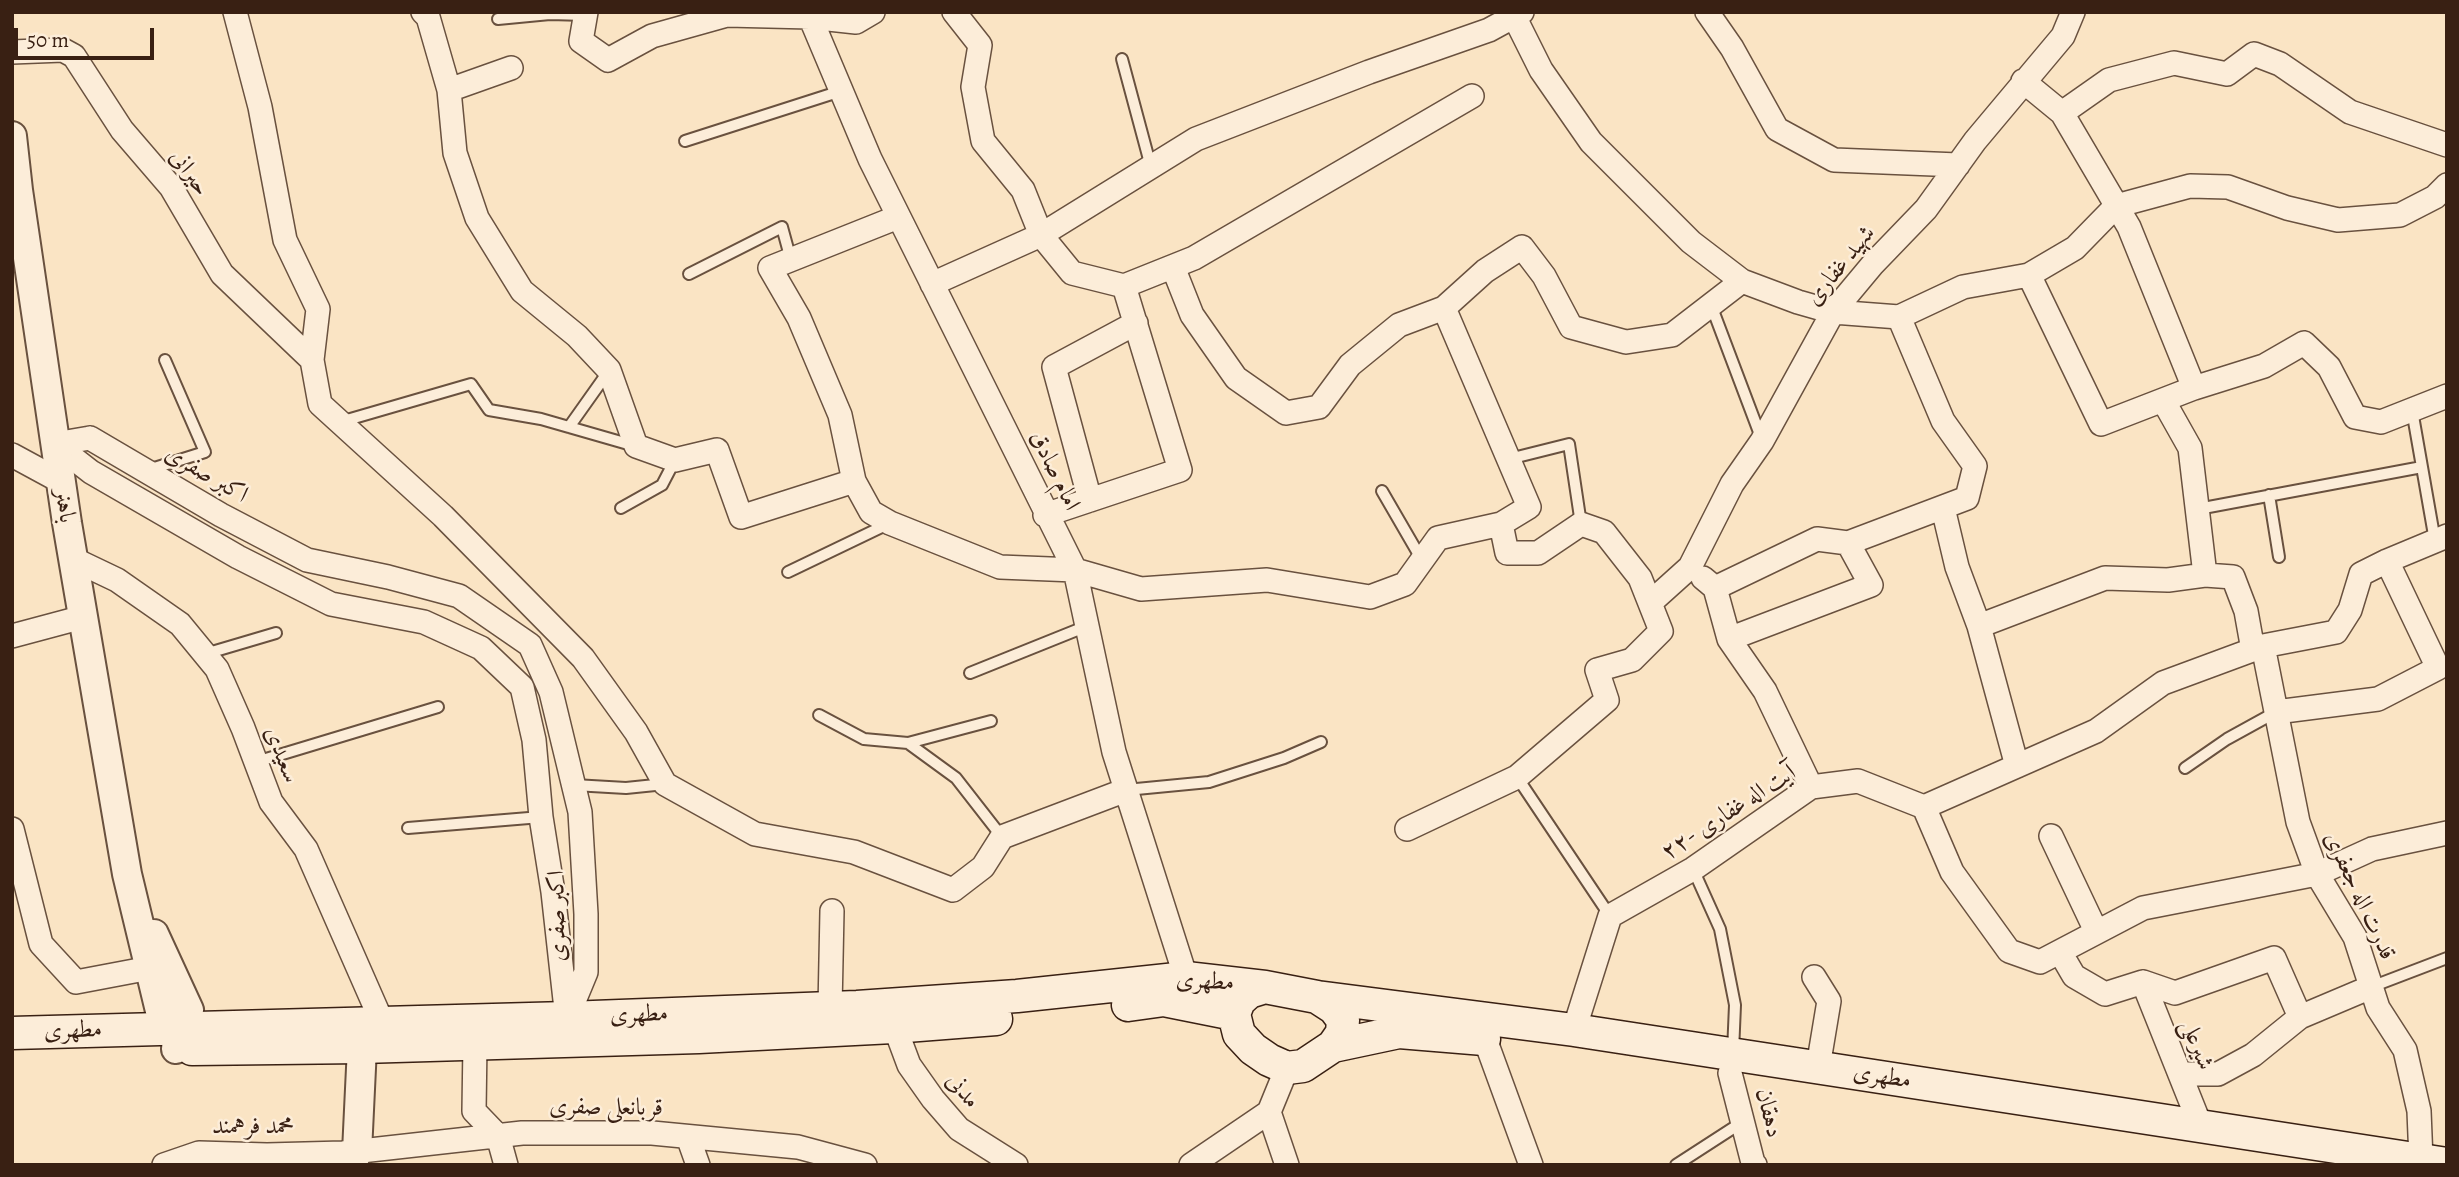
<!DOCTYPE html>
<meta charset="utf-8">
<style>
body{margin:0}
#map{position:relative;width:2459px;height:1177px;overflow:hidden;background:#fae4c4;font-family:Alegreya,serif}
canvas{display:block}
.frame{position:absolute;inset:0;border:14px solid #392013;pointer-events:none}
.scale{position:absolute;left:14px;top:28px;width:140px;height:32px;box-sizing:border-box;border:4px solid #392013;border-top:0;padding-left:9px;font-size:21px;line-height:24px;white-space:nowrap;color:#392013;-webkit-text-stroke:5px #fcedd9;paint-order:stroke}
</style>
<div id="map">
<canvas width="2459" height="1177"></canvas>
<div class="frame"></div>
<div class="scale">50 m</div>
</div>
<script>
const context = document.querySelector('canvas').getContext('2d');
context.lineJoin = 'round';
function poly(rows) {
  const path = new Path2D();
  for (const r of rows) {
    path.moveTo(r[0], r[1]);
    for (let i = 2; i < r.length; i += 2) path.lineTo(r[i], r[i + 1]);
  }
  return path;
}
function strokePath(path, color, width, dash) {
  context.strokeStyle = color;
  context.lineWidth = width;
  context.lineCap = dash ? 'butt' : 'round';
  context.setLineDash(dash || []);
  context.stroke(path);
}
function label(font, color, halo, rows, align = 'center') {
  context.font = font + ' Alegreya,Amiri,serif';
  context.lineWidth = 5;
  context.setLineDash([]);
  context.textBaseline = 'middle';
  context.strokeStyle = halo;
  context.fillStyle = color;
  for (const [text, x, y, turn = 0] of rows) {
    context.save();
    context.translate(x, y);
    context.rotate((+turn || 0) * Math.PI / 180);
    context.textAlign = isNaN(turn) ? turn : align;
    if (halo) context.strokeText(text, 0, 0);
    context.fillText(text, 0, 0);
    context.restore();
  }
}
const service = poly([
 [498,19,550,14,585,15],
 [1122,59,1151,167],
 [685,141,841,91],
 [689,274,782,227,791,260],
 [1711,305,1762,440],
 [2412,410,2435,541],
 [340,422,471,384,489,410,541,419,635,446],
 [569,427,608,372],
 [1509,459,1569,444,1581,524],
 [148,470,205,452,165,360],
 [1382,491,1422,560],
 [2269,495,2279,557],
 [621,508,662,485,675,460],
 [2198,509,2422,467],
 [788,572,890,523],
 [205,654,276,633],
 [970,673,1087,626],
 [819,715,864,739,908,743,956,778,1002,837],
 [908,743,991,721],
 [256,762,438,707],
 [2185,768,2227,739,2276,712],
 [1517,777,1610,916],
 [574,785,626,788,665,784],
 [1126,790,1209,782,1284,758,1321,742],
 [408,828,541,817],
 [1693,869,1720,929,1735,1005,1733,1052],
 [2371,987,2447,958],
 [1676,1165,1744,1121]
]);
const minor = poly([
 [235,12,260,107,285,240,318,309,312,360,320,404,443,516,583,658,636,732,665,784,755,834,854,852,953,890,983,867,1002,837,1126,790],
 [423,12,428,17,449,90,455,153,477,218,522,291,577,336,609,370,636,446,675,460,717,450,741,517,854,481],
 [586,12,581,41,608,60,652,36,727,15,810,17,856,22,873,12],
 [808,12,870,159,1075,570,1114,752,1186,978],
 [954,12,980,45,973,87,983,141,1023,190,1041,235,1072,273,1124,286,1194,258,1472,96],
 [1707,12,1732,48,1777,129,1834,160,1958,165],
 [1514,16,1541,70,1591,142,1691,242,1742,281,1798,302,1833,312,1899,317,1963,287,2029,275,2075,248,2116,206,2190,186,2228,187,2287,208,2338,220,2400,215,2435,197,2447,185],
 [12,52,63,50,74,56,122,130,171,187,222,274,312,360],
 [2023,81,2062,113,2129,227,2194,388],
 [449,90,511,68],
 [2062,113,2109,80,2174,63,2227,74,2254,54,2280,64,2350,112,2447,145],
 [898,217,770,268,799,318,840,415,854,481,871,512,890,523,1000,567,1075,570,1141,589,1267,580,1370,597,1405,584,1438,538,1501,524,1529,507,1444,308],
 [1173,267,1192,315,1236,378,1286,413,1319,407,1350,365,1399,325,1444,308,1485,271,1522,247,1544,276,1571,327,1626,342,1672,335,1742,281],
 [2029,275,2101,424,2194,388,2264,366,2304,343,2329,367,2355,417,2381,422,2447,396],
 [932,284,1041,235,1196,139,1369,72,1489,30,1522,12],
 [2163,400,2190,448,2205,575],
 [90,438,221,515,307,560,388,577,459,596,530,645,551,692,580,812,586,914,586,972,567,1018,553,892,541,817,534,740,522,687,481,648,424,622,331,604,238,557,91,472,55,444,90,438],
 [12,455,60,481],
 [1090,500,1054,367,1136,323],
 [1943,508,1957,567,1979,626,2017,766],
 [1045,515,1180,470,1124,286],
 [73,559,117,580,180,624,217,669,243,728,271,802,306,849,382,1022],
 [1703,578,1715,588,1729,639,1765,691,1811,787],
 [1715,588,1817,539,1848,543,1967,498,1975,466,1943,421,1899,317],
 [1650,603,1690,567,1732,484,1762,441,1833,312,1873,264,1926,209,1975,141,2063,36,2073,12],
 [1979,626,2105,578,2168,580,2205,575,2233,577,2246,611,2253,650],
 [12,636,83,617],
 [1729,639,1871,585,1848,543],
 [2263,646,2298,822,2317,874,2355,937,2378,1008,2405,1050,2419,1111,2421,1160],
 [2276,712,2378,699,2438,668,2387,561,2447,536],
 [1924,807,2096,731,2163,683,2263,646,2336,632,2350,610,2361,574,2387,561],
 [12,829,41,944,76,982,150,968],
 [1407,829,1517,777,1607,700,1597,670,1632,660,1661,631,1640,578,1604,532,1581,524,1538,553,1507,553,1501,524],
 [2051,836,2096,931],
 [2060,952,2074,976,2105,994,2143,982,2175,993,2274,958,2300,1017],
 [1814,977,1829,1001,1818,1067],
 [2143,982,2201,1127],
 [830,1008,832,911],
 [890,1014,909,1065,933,1099,959,1129,1016,1165],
 [1574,1030,1610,916,1693,869,1811,787,1858,781,1924,807,1952,872,2009,951,2040,962,2143,908,2317,874,2372,849,2447,833],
 [1485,1039,1531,1165],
 [475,1043,474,1111,498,1136,506,1165],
 [1730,1073,1753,1163,1755,1165],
 [2180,1074,2218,1074,2253,1055,2300,1017,2371,987],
 [1269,1112,1287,1165],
 [688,1137,698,1165],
 [164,1165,199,1153,267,1155,343,1153,522,1133,652,1133,798,1147,865,1165],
 [1191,1165,1269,1112,1287,1068]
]);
const tertiary = poly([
 [12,136,18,190,67,523,127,874,160,1011,178,1028],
 [154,934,189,1010,178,1028,176,1049],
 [352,1165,357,1152,362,1047,359,1025]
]);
const secondary = poly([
 [1317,997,1574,1030,2447,1164],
 [1128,1005,1164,1000,1234,1014],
 [12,1033,567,1018,857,1007,1017,996,1186,978,1265,987,1317,997,1334,1008,1343,1020,1342,1033,1333,1046,1303,1066,1287,1068,1269,1060,1253,1049,1239,1034,1234,1014,1239,1001,1249,992,1265,987],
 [1333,1046,1399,1032,1484,1039],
 [192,1049,362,1047,699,1037,893,1027,996,1019]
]);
const streetNames = [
 ["حیرانی",189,173,54],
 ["شهید غفاری",1841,266,-51],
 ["امام صادق",1054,471,64],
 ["اکبر صفری",206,475,30],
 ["باهنر",64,506,81],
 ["سعیدی",281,755,69],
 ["۲۲- آیت اله غفاری",1729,813,-33],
 ["قدرت اله جعفری",2359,896,65],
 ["اکبر صفری",558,916,-91],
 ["مطهری",1205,982,3],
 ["مطهری",639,1015,-2],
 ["مطهری",73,1031,-2],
 ["شیرعلی",2196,1045,68],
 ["مطهری",1882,1077,9],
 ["مدنی",962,1091,50],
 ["قربانعلی صفری",606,1108,1],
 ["دهقان",1768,1113,76],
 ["محمد فرهمند",253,1127]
];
strokePath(service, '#69513f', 14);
strokePath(minor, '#69513f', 26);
strokePath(tertiary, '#69513f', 32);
strokePath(secondary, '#392013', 35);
strokePath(service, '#fcedd9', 10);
strokePath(minor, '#fcedd9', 23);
strokePath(tertiary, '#fcedd9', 28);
strokePath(secondary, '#fcedd9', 32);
label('24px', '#392013', '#fcedd9', streetNames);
</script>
